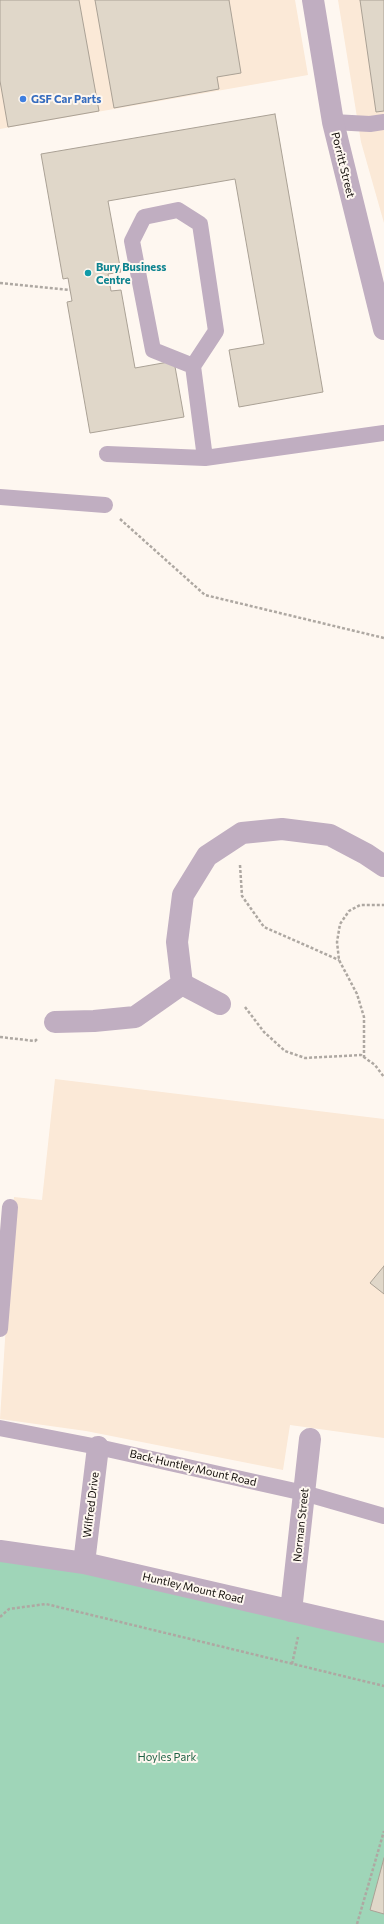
<!DOCTYPE html>
<style>
body{margin:0}
canvas{display:block;background:#fef7f0}
</style>
<canvas width="384" height="1924"></canvas>
<script>
const context = document.querySelector('canvas').getContext('2d');
context.lineJoin = 'round';
function fill(path, color) {
  context.fillStyle = color;
  context.fill(path, 'evenodd');
}
function poly(rows) {
  const path = new Path2D();
  for (const r of rows) {
    path.moveTo(r[0], r[1]);
    for (let i = 2; i < r.length; i += 2) path.lineTo(r[i], r[i + 1]);
  }
  return path;
}
function strokePath(path, color, width, dash) {
  context.strokeStyle = color;
  context.lineWidth = width;
  context.lineCap = dash ? 'butt' : 'round';
  context.setLineDash(dash || []);
  context.stroke(path);
}
function label(font, color, halo, rows, align = 'center') {
  context.font = font + ' Commissioner,sans-serif';
  context.lineWidth = 4;
  context.setLineDash([]);
  context.textBaseline = 'middle';
  context.strokeStyle = halo;
  context.fillStyle = color;
  for (const [text, x, y, turn = 0] of rows) {
    context.save();
    context.translate(x, y);
    context.rotate((+turn || 0) * Math.PI / 180);
    context.textAlign = isNaN(turn) ? turn : align;
    if (halo) context.strokeText(text, 0, 0);
    context.fillText(text, 0, 0);
    context.restore();
  }
}
const built = poly([
 [0,0,295,0,308,75,0,129],
 [338,0,384,0,384,223,361,142],
 [55,1079,384,1119,384,1438,290,1425,283,1470,86,1431,0,1419,14,1197,42,1200]
]);
const green = poly([
 [0,1557,384,1629,384,1924,0,1924]
]);
const building = poly([
 [0,0,79,0,99,111,8,127,0,81,0,0],
 [95,0,229,0,241,73,217,77,219,89,114,108,95,0],
 [360,0,384,0,384,111,376,112,360,0],
 [275,114,323,392,239,407,229,350,264,344,235,179,108,201,121,272,108,274,111,291,121,290,135,368,174,361,184,417,90,433,67,302,72,301,68,278,63,279,41,154,275,114],
 [384,1266,384,1294,370,1283,384,1266],
 [384,1858,384,1914,370,1910,384,1858]
]);
const path = poly([
 [0,283,70,290],
 [120,519,205,595,384,638],
 [240,865,242,896,264,927,339,960],
 [245,1007,264,1032,285,1051,305,1058,361,1055,375,1065,384,1077],
 [0,1037,35,1041,37,1039],
 [364,1058,364,1017,357,994,339,960,337,942,340,924,349,911,360,905,384,905],
 [0,1617,9,1609,46,1604,384,1686],
 [292,1664,298,1637],
 [357,1924,384,1831]
]);
const lane = poly([
 [333,122,370,124,384,122],
 [193,366,216,331,200,224,178,210,144,217,132,241,153,350,193,366,205,458],
 [107,454,205,458,384,433],
 [0,497,105,505],
 [0,1329,10,1207],
 [0,1428,98,1447,304,1493,384,1516]
]);
const street = poly([
 [313,0,333,122,384,329],
 [220,1004,182,984,177,942,183,895,207,856,242,833,282,829,330,835,366,854,384,866],
 [55,1022,94,1021,135,1017,182,984],
 [0,1551,84,1563,384,1632],
 [84,1563,98,1447],
 [291,1611,310,1439]
]);
const markers = [
 [23,99,4,"#3f7fe0"],
 [88,273,4,"#0f9aa8"]
];
const shopNames = [
 ["GSF Car Parts",31,99]
];
const streetNames = [
 ["Porritt Street",343,165,76],
 ["Back Huntley Mount Road",193,1468,13],
 ["Wilfred Drive",91,1505,-83],
 ["Norman Street",301,1525,-84],
 ["Huntley Mount Road",193,1588,13]
];
const cultureNames = [
 ["Bury Business",96,267],
 ["Centre",96,280]
];
const parkNames = [
 ["Hoyles Park",167,1757]
];
fill(built, '#fbe9d7');
fill(green, '#9fd5b8');
fill(building, '#e0d7c9');
strokePath(building, '#aaa195', 1);
strokePath(path, '#aea8a2', 2.5, [3, 2]);
strokePath(lane, '#c0aec1', 16);
strokePath(street, '#c0aec1', 22);
for (const [x, y, r, color] of markers) {
  const dot = new Path2D();
  dot.arc(x, y, r, 0, 2 * Math.PI);
  context.fillStyle = color;
  context.fill(dot);
  strokePath(dot, '#fef7f0', 1.5);
}
label('bold 11px', '#366cbe', '#fef7f0', shopNames, 'left');
label('11px', '#100c08', '#fef7f0', streetNames);
label('bold 11px', '#0d838f', '#fef7f0', cultureNames, 'left');
label('11px', '#1f6345', '#fef7f0', parkNames);
</script>
